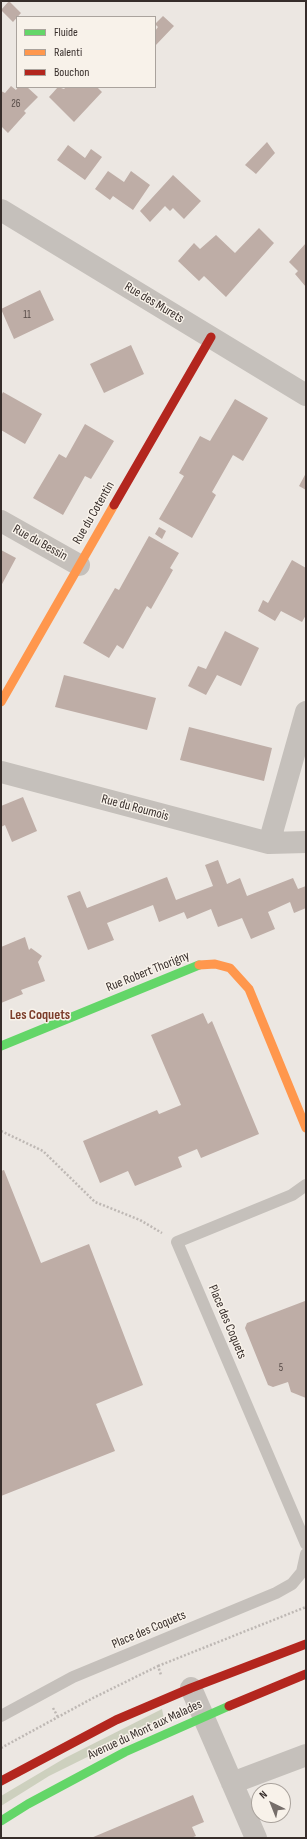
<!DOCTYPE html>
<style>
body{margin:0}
#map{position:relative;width:307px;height:1839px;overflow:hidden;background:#ece7e2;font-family:"Sofia Sans Condensed",sans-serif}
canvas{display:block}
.frame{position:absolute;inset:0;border:2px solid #362d2a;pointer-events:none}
.legend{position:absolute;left:16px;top:16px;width:140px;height:72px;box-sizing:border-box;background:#f8f2ea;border:1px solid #aaa39d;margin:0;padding:5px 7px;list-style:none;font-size:12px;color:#362d2a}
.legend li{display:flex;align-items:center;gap:8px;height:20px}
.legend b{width:20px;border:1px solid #aaa39d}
.north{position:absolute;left:251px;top:1783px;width:40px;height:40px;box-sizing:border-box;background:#f8f2ea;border:1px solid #aaa39d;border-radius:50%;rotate:317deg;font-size:11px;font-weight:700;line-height:16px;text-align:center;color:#362d2a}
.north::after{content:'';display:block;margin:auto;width:14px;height:18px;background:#766e6a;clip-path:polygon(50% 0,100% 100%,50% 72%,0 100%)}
</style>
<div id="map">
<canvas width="307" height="1839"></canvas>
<div class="frame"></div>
<ul class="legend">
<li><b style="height:5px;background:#63d668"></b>Fluide</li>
<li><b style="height:5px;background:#ff974d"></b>Ralenti</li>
<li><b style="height:5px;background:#b3261e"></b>Bouchon</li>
</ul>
<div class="north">N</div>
</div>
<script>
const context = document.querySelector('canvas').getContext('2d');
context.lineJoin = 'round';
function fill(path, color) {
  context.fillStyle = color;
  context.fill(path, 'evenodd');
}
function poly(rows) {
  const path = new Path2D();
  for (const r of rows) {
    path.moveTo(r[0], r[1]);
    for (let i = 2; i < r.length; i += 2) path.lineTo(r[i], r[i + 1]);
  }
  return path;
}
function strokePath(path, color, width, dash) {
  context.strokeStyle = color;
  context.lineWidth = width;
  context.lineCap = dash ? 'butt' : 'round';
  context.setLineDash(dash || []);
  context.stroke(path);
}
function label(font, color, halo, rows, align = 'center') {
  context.font = font + ' "Sofia Sans Condensed",sans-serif';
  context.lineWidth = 3;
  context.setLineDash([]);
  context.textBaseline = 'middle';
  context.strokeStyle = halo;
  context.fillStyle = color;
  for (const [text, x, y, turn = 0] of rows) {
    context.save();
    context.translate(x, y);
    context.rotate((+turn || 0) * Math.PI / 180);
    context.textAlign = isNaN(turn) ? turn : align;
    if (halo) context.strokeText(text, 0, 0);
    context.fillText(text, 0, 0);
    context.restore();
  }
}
const green = poly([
 [162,1709,164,1719,49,1776,1,1806,1,1796,65,1758]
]);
const building = poly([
 [9,1,21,13,13,22,1,10],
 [163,16,174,26,155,46,155,31,158,27,155,24],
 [11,86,16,90,18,87,27,87,38,97,24,111,26,113,8,133,1,126,1,91,5,93],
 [58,87,64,89,66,87,97,87,102,92,74,122,49,97],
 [267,142,275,153,256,174,245,165],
 [68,145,85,158,91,149,102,157,85,180,57,160],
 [108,171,124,182,131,171,150,185,133,210,113,196,110,200,95,189],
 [173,175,201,201,184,219,173,208,170,211,165,206,150,222,140,211],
 [259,228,274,243,226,297,204,276,199,281,178,261,194,243,200,249,216,235,235,253],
 [306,243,306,287,295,274,298,271,289,262],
 [40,290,54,320,14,339,1,309],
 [131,345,144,374,104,393,90,364],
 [3,392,42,414,25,444,1,430,1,396],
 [235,399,268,418,243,461,233,455,212,492,216,495,192,538,159,519,184,476,179,473,200,436,210,441],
 [85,424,114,441,91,479,85,476,63,515,33,498,59,454,66,458],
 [306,473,306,490,299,486],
 [159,527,166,531,162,539,155,534],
 [149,536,179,553,170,568,173,570,151,609,147,606,123,649,117,645,109,658,83,643,115,588,119,590],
 [1,550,16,558,1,586],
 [292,560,306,568,306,615,302,622,281,611,275,621,258,611,263,600,268,603],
 [225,631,259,648,241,686,217,675,206,695,188,686,198,666,206,669],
 [64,675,156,698,147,730,55,707],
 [189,727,272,748,264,781,180,760],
 [23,797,37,831,12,842,5,825,1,827,1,806],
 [218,860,227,884,240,878,247,896,293,878,298,889,306,886,306,908,294,913,290,902,268,912,275,929,251,939,242,918,218,927,211,909,187,919,184,912,159,922,153,905,107,923,114,940,88,950,67,896,80,891,87,908,167,877,176,900,213,886,205,865],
 [25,937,29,950,31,948,42,956,38,962,45,981,21,990,23,994,1,1003,1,947],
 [203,1013,208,1024,212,1021,259,1134,201,1158,197,1149,178,1157,182,1167,135,1186,128,1171,100,1183,83,1141,157,1110,159,1114,181,1105,151,1035],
 [4,1170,41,1263,89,1244,143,1385,96,1404,115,1451,1,1496,1,1171],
 [305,1301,306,1301,306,1398,291,1392,288,1382,273,1387,268,1385,245,1328,247,1323],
 [193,1795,204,1822,192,1827,196,1836,191,1838,91,1838]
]);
const path = poly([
 [1,1131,43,1151,95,1202,140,1220,162,1233],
 [158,1666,306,1607],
 [53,1708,58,1717],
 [1,1748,93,1698,158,1666,161,1675]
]);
const lane = poly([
 [306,1185,292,1195,177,1242,306,1544],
 [1,1716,73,1677,276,1593,292,1584,302,1572,306,1554]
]);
const street = poly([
 [1,210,306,395],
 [1,521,79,565],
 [1,772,269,843,306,842],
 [269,843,306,712],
 [191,1688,256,1838],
 [232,1783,306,1755]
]);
const fast = poly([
 [1,1046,199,965],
 [1,1821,28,1804,125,1752,229,1706]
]);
const slow = poly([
 [1,702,114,505],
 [199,965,215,964,230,968,249,989,306,1128]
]);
const jam = poly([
 [114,505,211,337],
 [229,1706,306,1674],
 [1,1781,116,1720,191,1688,306,1644]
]);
const numberNames = [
 ["26",16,104],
 ["11",27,315],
 ["5",281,1368]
];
const streetNames = [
 ["Rue des Murets",154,303,31],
 ["Rue du Cotentin",94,513,-60],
 ["Rue du Bessin",40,543,29],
 ["Rue du Roumois",135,808,15],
 ["Rue Robert Thorigny",148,972,-22],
 ["Place des Coquets",227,1322,67],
 ["Place des Coquets",149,1630,-23],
 ["Avenue du Mont aux Malades",145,1730,-25]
];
const neighbourhoodNames = [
 ["Les Coquets",40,1015]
];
fill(green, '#cdd0be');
fill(building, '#beada6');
strokePath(path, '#beb8b4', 2.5, [2, 2]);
strokePath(lane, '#c5c0bb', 12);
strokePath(street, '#c5c0bb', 22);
strokePath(fast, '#63d668', 9);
strokePath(slow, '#ff974d', 9);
strokePath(jam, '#b3261e', 9);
label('11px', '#584d49', null, numberNames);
label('13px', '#362d2a', '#f8f2ea', streetNames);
label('bold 14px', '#7d3e2b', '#f8f2ea', neighbourhoodNames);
</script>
